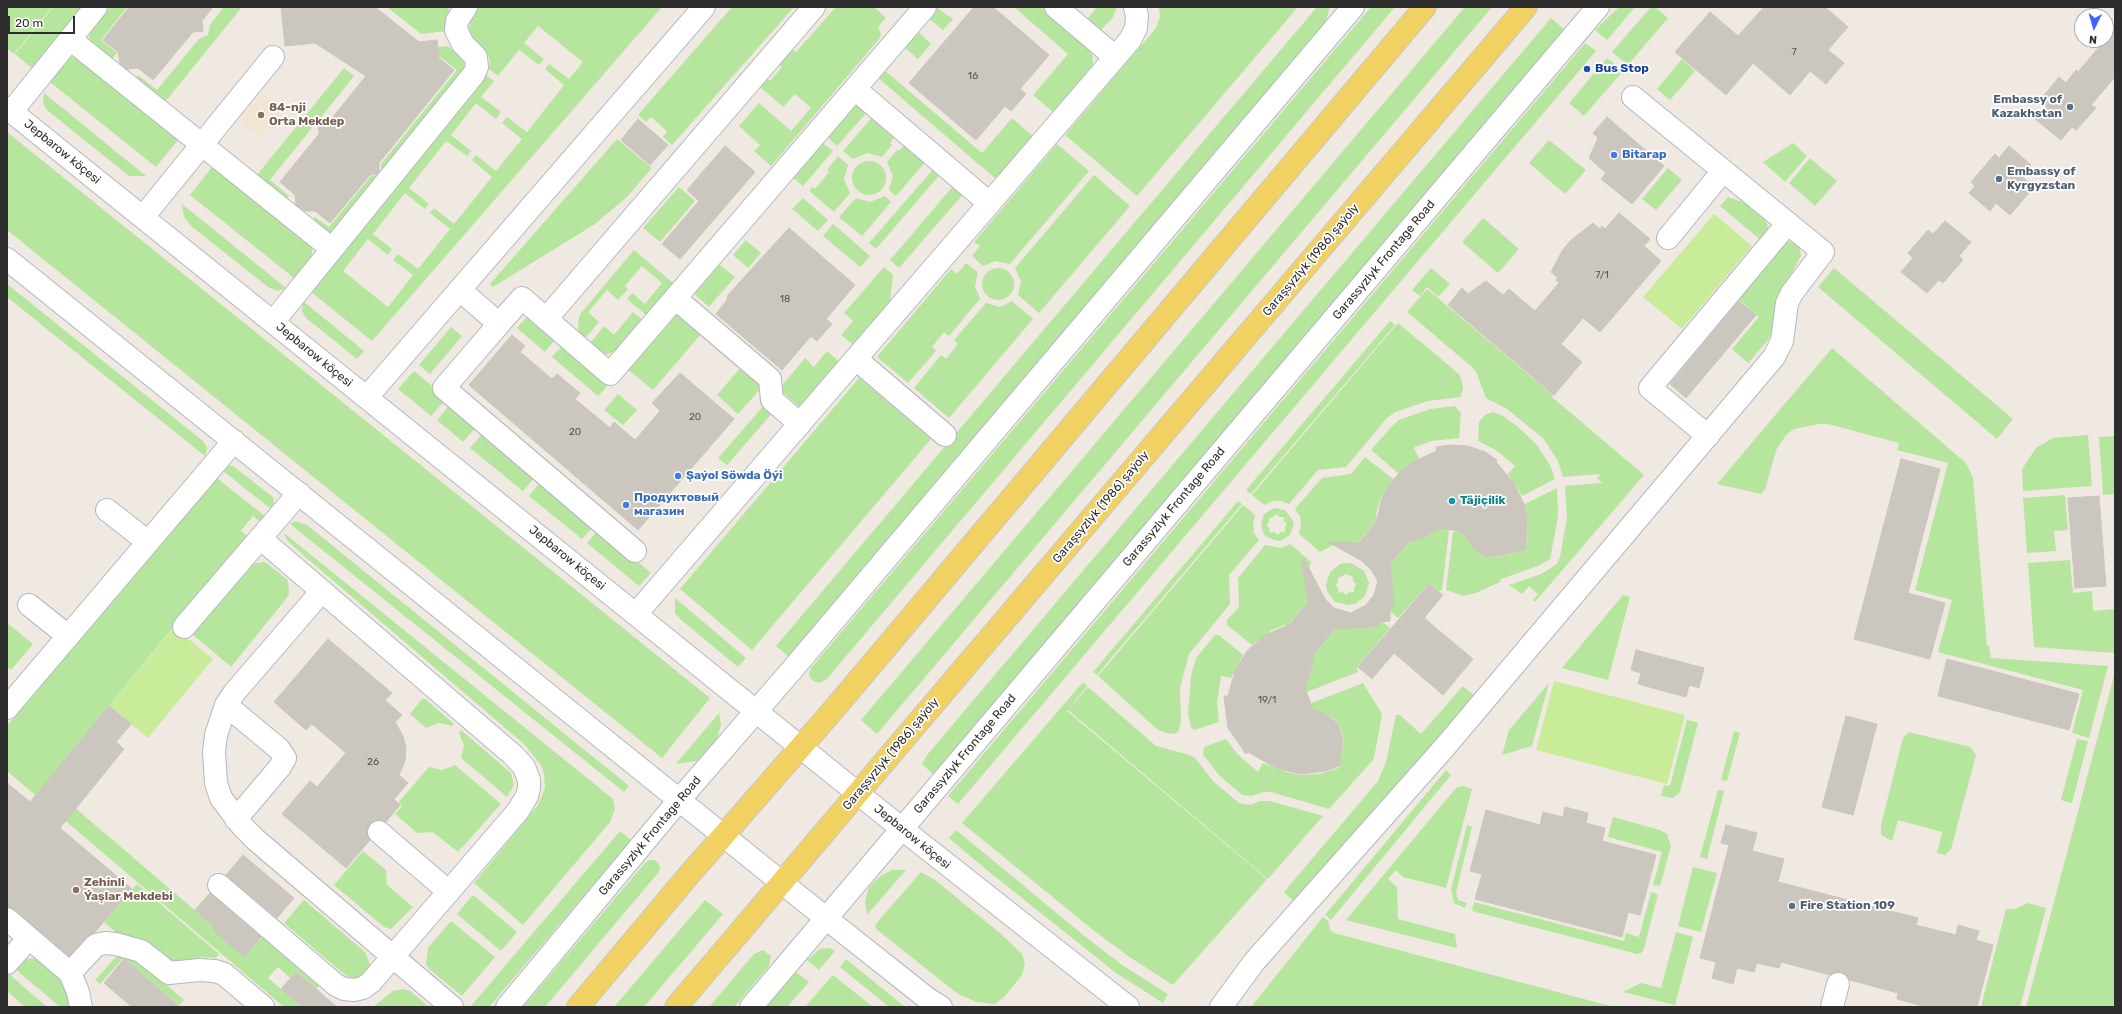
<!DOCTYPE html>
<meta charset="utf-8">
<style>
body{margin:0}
#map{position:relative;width:2122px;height:1014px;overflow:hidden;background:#efe9e1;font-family:Rubik,sans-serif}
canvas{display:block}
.frame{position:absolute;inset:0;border:8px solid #2e2e2e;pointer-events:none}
.north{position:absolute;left:2074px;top:8px;width:40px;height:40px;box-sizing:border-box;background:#fff;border:1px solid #ababab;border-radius:50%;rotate:185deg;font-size:11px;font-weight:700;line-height:16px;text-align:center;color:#2e2e2e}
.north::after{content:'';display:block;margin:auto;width:14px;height:18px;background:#4264fb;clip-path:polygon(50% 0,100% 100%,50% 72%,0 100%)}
.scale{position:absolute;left:8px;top:16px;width:67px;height:18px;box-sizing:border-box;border:2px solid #2e2e2e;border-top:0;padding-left:5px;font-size:12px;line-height:14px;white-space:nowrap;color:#2e2e2e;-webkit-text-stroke:3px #fff;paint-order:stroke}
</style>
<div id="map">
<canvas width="2122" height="1014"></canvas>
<div class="frame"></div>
<div class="north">N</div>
<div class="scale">20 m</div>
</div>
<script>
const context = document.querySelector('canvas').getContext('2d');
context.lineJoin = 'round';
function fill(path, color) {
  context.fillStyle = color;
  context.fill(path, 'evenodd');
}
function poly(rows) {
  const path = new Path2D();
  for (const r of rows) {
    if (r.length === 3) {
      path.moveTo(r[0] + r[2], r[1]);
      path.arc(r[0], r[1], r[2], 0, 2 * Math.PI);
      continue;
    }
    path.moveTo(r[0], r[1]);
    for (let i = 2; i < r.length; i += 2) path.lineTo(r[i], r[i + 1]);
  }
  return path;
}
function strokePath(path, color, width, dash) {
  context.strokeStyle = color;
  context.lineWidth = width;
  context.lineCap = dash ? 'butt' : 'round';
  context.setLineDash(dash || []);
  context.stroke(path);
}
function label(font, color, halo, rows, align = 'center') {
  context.font = font + ' Rubik,sans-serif';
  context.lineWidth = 3.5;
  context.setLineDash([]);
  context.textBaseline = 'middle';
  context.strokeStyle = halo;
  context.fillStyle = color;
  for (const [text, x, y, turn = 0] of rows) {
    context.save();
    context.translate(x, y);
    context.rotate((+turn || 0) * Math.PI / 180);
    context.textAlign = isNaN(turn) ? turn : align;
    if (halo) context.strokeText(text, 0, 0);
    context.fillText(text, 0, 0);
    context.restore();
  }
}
const education = poly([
 [263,93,283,109,259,138,239,121]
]);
const green = poly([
 [8,7,52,7,14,54,7,48],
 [53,7,83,7,33,69,15,54],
 [110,7,127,7,101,40,117,53,112,59,91,42,89,38,90,32],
 [224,7,242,7,165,102,136,78,138,75,157,90,199,39,208,35,210,25],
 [387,7,449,7,447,31,421,34],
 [479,7,662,7,372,341,311,292,486,75,494,81,481,97,501,112,496,119,476,103,451,135,471,151,467,156,446,141,409,188,429,204,425,209,405,193,373,234,392,249,388,255,368,239,343,271,388,307,413,275,393,260,398,254,418,269,450,229,430,213,434,208,454,224,492,177,472,160,476,155,496,171,522,139,502,123,507,117,527,132,564,85,545,69,549,64,569,79,583,62,538,26,524,43,544,59,539,65,519,50,498,76,489,69,490,60,487,52,472,37,469,31,470,18],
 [732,7,794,7,672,145,663,137,667,131,651,117,646,122,638,115],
 [836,7,874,7,886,18,878,27,881,34,880,38,771,166,754,151,760,145,739,126,759,103,791,131,811,108,795,94,783,107,760,87,768,79,770,81,782,67,777,63,791,48,796,52],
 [936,7,953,19,943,30,927,17],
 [1014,7,1042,7,1087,46,1092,53,1093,63,1091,71,1054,113,1033,95,1068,54],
 [1097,7,1117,7,1113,17,1101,30,1087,19],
 [1159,7,1298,7,1137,196,1065,135,1156,28,1160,17],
 [1317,7,1330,7,1325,23,789,657,776,646],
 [1371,7,1395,7,826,680,820,683,815,682,811,679,809,674,811,668],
 [1465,7,1492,7,877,734,861,720],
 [1619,7,1635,7,1607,40,1595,30],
 [1651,7,1655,7,1668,18,1628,65,1612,52],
 [1551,18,1565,30,933,774,922,764,927,755],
 [916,30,931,44,918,59,903,46],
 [1585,43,1596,51,958,804,948,796],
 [448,46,461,58,464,63,464,69,381,172,381,164,457,70,439,56,438,47],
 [72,57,76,58,178,140,156,167,50,82,68,59],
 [1607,58,1623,71,1584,116,1569,103],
 [1682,59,1695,71,1670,100,1657,89],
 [344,68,354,76,322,116,313,120,311,129,270,180,289,196,286,199,257,175],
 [883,69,982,153,1012,118,1034,137,997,180,876,76],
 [44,93,146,176,129,176,47,110,43,103],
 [856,99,869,110,837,146,825,135],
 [874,115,897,134,890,143,892,145,882,157,867,153,853,159,843,151],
 [7,132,710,698,662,758,7,230],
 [617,139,652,168,626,198,595,224,493,287,490,284],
 [1549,140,1586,170,1565,194,1529,163],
 [820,141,833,151,803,186,791,176],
 [907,143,927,160,896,196,889,190,893,176,887,162,897,150,899,151],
 [1793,143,1807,156,1785,182,1763,162],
 [1057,144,1089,171,1010,264,996,261,983,266,972,256,980,246,974,242],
 [838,156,848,165,844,179,850,193,834,212,809,191,812,187,815,189,829,172,827,170],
 [1810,158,1837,181,1815,206,1789,183],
 [869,178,17],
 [212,167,312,248,312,257,294,278,190,195],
 [935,167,942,172,876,249,869,243],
 [1668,168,1682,180,1656,210,1642,199],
 [378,175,330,235,312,220,315,217,329,227,371,176],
 [1094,175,1130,206,1039,313,1018,295,1021,281,1015,268],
 [955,184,965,192,899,268,890,260],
 [679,187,695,201,660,242,643,228],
 [885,196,891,202,862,236,839,217,856,198,870,202],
 [1728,197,1745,203,1766,221,1770,233,1763,242,1720,206],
 [803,198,828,220,818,231,792,209],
 [182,204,286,288,278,291,268,287,191,226,184,217],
 [1483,218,1519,249,1498,273,1462,242],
 [833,224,870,256,860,267,823,236],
 [746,240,761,253,748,268,733,255],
 [1785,242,1791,242,1797,244,1800,250,1801,256,1781,293,1773,330,1768,340,1748,363,1732,349,1759,317,1736,297],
 [634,250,673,283,646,315,627,299,632,293,645,304,662,283,642,266,625,286,628,289,618,300,607,290,588,312,599,322,582,342,579,336,578,328,579,317,582,312],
 [716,262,735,277,709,307,691,291],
 [966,263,978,272,975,286,980,299,949,336,944,332,932,347,936,351,908,383,877,357,951,269,957,274],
 [884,267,893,275,889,312,857,348,841,335,853,321,844,313],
 [1431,268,1450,284,1438,297,1427,287,1420,296,1412,290],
 [1834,268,2013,419,1997,439,1818,287],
 [998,284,16],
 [7,284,203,441,207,448,205,456,7,297],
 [1427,289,1553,395,1552,397,1644,475,1535,602,1533,600,1538,594,1529,586,1522,594,1509,585,1541,574,1557,564,1560,557,1567,517,1565,486,1602,483,1597,478,1601,474,1563,477,1558,461,1543,438,1507,409,1486,398,1476,372,1472,367,1407,312],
 [303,301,364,351,357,359,306,318,302,311],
 [1012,301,1033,319,949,418,914,388,941,355,946,359,958,344,954,340,986,303,1000,307],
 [675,311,701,334,653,390,626,368],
 [633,312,642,320,617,350,608,354,603,354,587,347,604,326,614,335],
 [527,317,555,340,545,352,517,328],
 [1390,321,1395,325,1251,494,1246,490],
 [1398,323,1460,375,1463,388,1461,397,1428,401,1395,412,1386,419,1346,467,1318,470,1289,504,1281,501,1273,501,1264,505,1252,495],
 [451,327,462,336,430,374,419,365],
 [562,346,608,385,598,396,552,357],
 [1832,348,1966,463,1973,478,1987,646,1989,646,1991,658,2108,666,2089,738,2072,733,2083,690,1938,652,1952,600,1915,590,1948,463,1897,450,1899,443,1828,424,1819,424,1794,429,1787,434,1777,448,1765,489,1761,494,1717,484],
 [827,351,843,365,804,411,779,389,805,358,814,367],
 [742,366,764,385,738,414,717,395],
 [414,371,447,398,431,416,398,389],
 [859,378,931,439,752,650,680,589],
 [618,394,637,410,623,425,604,410],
 [451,403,478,425,463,442,437,420],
 [766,403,774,411,727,465,718,458],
 [1455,406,1461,413,1459,438,1432,441,1415,447,1414,448,1419,458,1398,473,1371,450,1392,426,1399,420,1430,409],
 [1493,412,1503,416,1517,426,1536,444,1550,465,1555,479,1522,496,1508,474,1515,466,1496,450,1478,441,1479,422,1485,415],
 [485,431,537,475,523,491,470,448],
 [2088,435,2092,486,2023,491,2022,469,2036,448,2053,438],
 [2115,436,2115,494,2103,495,2099,437],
 [1365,457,1393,479,1381,498,1376,513,1377,521,1358,543,1338,543,1320,552,1299,534,1301,524,1300,516,1295,509,1322,478,1351,474],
 [227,466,233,466,273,497,274,504,271,509,223,471],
 [217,478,267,518,262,523,253,516,241,531,250,538,228,560,46,783,212,925,215,932,244,957,262,937,319,986,316,989,296,971,290,978,278,967,268,978,302,1007,284,1007,7,771,7,726],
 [542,480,595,525,582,539,529,496],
 [1557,488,1558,517,1550,559,1538,566,1501,579,1500,582,1476,593,1463,596,1446,590,1453,532,1462,531,1475,550,1485,556,1500,557,1523,550,1527,543,1528,528,1525,504],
 [2065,495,2068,530,2054,531,2056,551,2027,553,2023,498],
 [1238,501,1242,504,1097,675,1093,672],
 [1243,505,1255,515,1253,524,1254,533,1259,540,1229,575,1230,604,1189,654,1180,688,1181,721,1179,730,1175,734,1166,733,1158,730,1098,676],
 [1274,508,1285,510,1292,519,1294,525,1290,535,1280,541,1274,540,1264,535,1261,525,1264,514],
 [1276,514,1280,517,1284,517,1284,521,1287,524,1285,527,1285,532,1280,532,1278,535,1274,532,1270,533,1269,528,1266,525,1269,522,1269,518,1273,517],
 [295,521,307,525,629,786,624,792,290,524],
 [1441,527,1449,531,1442,590,1439,591,1429,583,1398,618,1385,607,1387,568,1411,541,1422,539],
 [599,529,651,573,639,586,587,543],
 [284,533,613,799,615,809,610,822,523,925,474,883,538,805,545,788,544,774,541,765,524,744,302,554,287,540],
 [1290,544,1311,562,1305,581,1308,601,1287,626,1285,625,1272,630,1252,645,1227,625,1227,620,1239,607,1238,578,1265,545,1281,548],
 [2070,560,2073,593,2092,591,2093,611,2115,609,2115,653,2034,647,2028,563],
 [265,562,288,580,289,594,286,599,231,667,192,634,246,568,256,563],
 [1347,563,1353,564,1364,571,1369,583,1365,596,1355,604,1348,605,1335,602,1327,591,1326,585,1330,572,1340,564],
 [1346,574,1353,577,1353,581,1356,584,1354,588,1354,592,1349,592,1346,595,1343,592,1339,593,1338,588,1335,585,1338,582,1338,578],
 [1623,595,1630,597,1608,680,1562,668],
 [675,598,746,658,738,667,680,619,675,613],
 [1376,617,1390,628,1357,667,1358,672,1307,692,1304,688,1313,667,1313,656,1338,626],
 [7,623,33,644,11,670,7,667],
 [1215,635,1219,635,1243,655,1231,678,1221,676,1217,703,1219,722,1194,730,1191,727,1188,714,1191,676,1196,658],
 [2115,672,2115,1007,2026,1007],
 [1083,682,1087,686,1067,711,1267,879,1173,985,1128,956,1093,930,962,823],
 [1363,683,1382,714,1375,753,1373,760,1329,809,1271,792,1264,792,1251,796,1242,795,1220,776,1203,755,1204,747,1226,739,1237,754,1258,772,1263,763,1286,772,1302,775,1319,774,1339,768,1344,741,1340,726,1336,720,1327,715,1312,708,1312,703],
 [1549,683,1532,746,1502,755,1509,730],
 [1463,686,1476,697,1294,902,1284,892,1378,781,1386,762,1396,715,1400,715,1421,734],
 [1088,687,1156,746,1190,755,1196,759,1213,781,1239,803,1251,805,1260,801,1270,801,1323,816,1268,879,1068,710],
 [422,699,425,699,454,724,452,726,439,723,426,728,410,714],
 [719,713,721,725,716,742,704,756,696,761,676,764],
 [1687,720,1698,723,1680,792,1673,798,1661,796,1664,785,1670,786],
 [461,730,511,773,514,785,507,797,461,758,464,745,459,733],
 [1734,731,1740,733,1727,781,1721,780],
 [1909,732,1970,747,1976,755,1951,849,1945,855,1937,853,1942,832,1898,820,1892,841,1881,835,1881,825,1903,738],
 [2077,739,2088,741,2072,803,2061,800],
 [455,765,501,804,458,852,433,832,417,833,395,814,402,806,398,803,429,767,442,770],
 [1446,770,1451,775,1331,920,1325,915],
 [1463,786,1472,789,1446,888,1403,877,1396,870,1388,879,1397,887,1398,919,1455,934,1457,948,1346,920,1456,788],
 [1718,790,1724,791,1707,859,1700,857],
 [1613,817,1660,830,1667,834,1671,846,1660,886,1653,885,1662,852,1608,837],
 [1467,825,1472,827,1456,893,1458,900,1467,903,1465,908,1454,903,1451,890],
 [956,830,1087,938,1122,965,1168,994,1163,1003,1116,973,977,862,949,838],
 [620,831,631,840,489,1007,470,1007],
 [363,851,386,870,387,885,413,907,391,929,384,927,334,885],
 [650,860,655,860,659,864,660,869,658,873,545,1007,523,1007,645,863],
 [1693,867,1717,873,1701,932,1678,926],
 [892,870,906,870,867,915,865,901,869,887,879,877],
 [921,872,935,880,1001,934,1022,954,1025,963,1022,975,1005,996,995,1004,977,1002,958,994,876,929,875,925],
 [137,884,219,954,216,958,201,957,182,963,172,963,118,934,104,922],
 [1651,892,1658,894,1644,949,1641,953,1637,954,1472,911,1474,902,1624,941,1626,933,1639,937],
 [473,895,517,932,501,951,457,914],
 [304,900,365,952,370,964,369,971,358,979,351,978,345,975,284,923],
 [705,900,723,914,644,1007,614,1007],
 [2028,903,2046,908,2020,1007,1981,1007,2006,909,2015,909],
 [1323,917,1329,922,1330,930,1334,933,1614,1007,1251,1007],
 [451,921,495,957,462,996,429,969,426,964,428,948],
 [1676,932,1693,937,1675,1005,1623,992,1641,983,1661,988],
 [830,948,835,951,819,970,807,960,820,949],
 [763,950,771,956,769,966,734,1007,709,1007,754,954],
 [122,955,142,963,184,1000,179,1005,123,958,100,984,95,980,116,957],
 [32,958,40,961,63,978,74,1007,60,1007,13,967,21,961],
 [846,959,905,1007,889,1007,840,967],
 [796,972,809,982,787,1007,766,1007],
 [8,973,47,1007,25,1007,7,991],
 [833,975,873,1007,805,1007],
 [403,989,410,991,429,1007,373,1007,393,991]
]);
const pitch = poly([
 [1714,214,1752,246,1682,329,1643,297],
 [174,627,213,659,148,738,109,706],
 [1554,681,1685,715,1667,784,1536,750]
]);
const building = poly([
 [129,7,213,7,202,21,203,31,193,32,153,80,138,68,127,69,120,63,118,52,103,40,129,7],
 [281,7,375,7,419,42,437,40,439,58,454,70,379,163,379,171,377,174,370,175,330,223,315,211,305,211,296,205,295,195,280,182,319,134,318,124,328,123,366,76,315,43,285,46,281,7],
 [974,7,993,7,1049,55,1020,89,1026,94,1011,111,1005,106,976,140,909,83,974,7],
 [1764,7,1825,7,1848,27,1828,50,1844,63,1826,84,1810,71,1790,95,1753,63,1726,95,1675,52,1710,12,1738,36,1764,7],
 [2115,28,2115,77,2091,105,2096,108,2076,130,2072,127,2061,140,2035,119,2047,105,2040,100,2059,77,2066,83,2076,70,2078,72,2115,28],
 [1607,117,1664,166,1632,204,1601,179,1606,173,1589,158,1598,138,1593,133,1607,117],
 [638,119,668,145,650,165,621,140,638,119],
 [725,146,755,172,680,259,662,244,699,201,687,190,725,146],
 [2009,146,2031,165,2021,176,2034,187,2010,215,1996,203,1990,211,1969,193,1975,186,1971,182,1995,154,1999,158,2009,146],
 [1619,213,1650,239,1644,246,1661,261,1600,332,1583,318,1561,344,1582,362,1554,395,1448,305,1462,288,1468,294,1486,281,1503,295,1509,289,1535,311,1559,283,1556,280,1558,278,1551,272,1562,251,1570,241,1593,223,1600,229,1602,226,1605,229,1619,213],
 [1945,221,1971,242,1959,256,1963,260,1943,283,1939,280,1927,293,1901,272,1913,258,1908,253,1928,230,1933,234,1945,221],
 [789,228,855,285,826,319,832,324,817,341,811,336,782,370,716,314,727,300,728,295,789,228],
 [1739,301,1756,315,1686,398,1670,384,1739,301],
 [512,335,525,346,520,352,552,379,557,374,580,393,575,399,610,428,614,422,635,440,660,411,652,403,680,373,734,419,638,530,469,385,512,335],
 [1451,445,1468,446,1485,452,1497,460,1496,462,1513,482,1524,504,1527,520,1527,536,1525,549,1500,556,1485,556,1475,550,1462,532,1440,528,1421,539,1410,541,1390,564,1394,608,1390,603,1390,621,1379,622,1378,626,1335,629,1314,654,1312,667,1305,688,1313,709,1323,713,1338,723,1343,741,1339,766,1326,771,1302,774,1278,769,1248,752,1246,754,1228,728,1224,696,1228,696,1235,671,1247,651,1265,635,1289,625,1308,602,1302,562,1305,561,1325,599,1334,608,1351,613,1366,605,1374,595,1378,581,1371,570,1362,561,1328,542,1359,543,1376,523,1382,498,1390,484,1400,472,1413,462,1437,451,1436,447,1451,445],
 [1901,459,1940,469,1908,593,1945,603,1930,659,1854,639,1901,459],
 [2099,496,2106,586,2075,588,2068,498,2099,496],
 [1429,584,1443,595,1424,618,1473,659,1443,695,1394,653,1372,679,1358,667,1429,584],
 [328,639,392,693,385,700,402,715,395,722,403,736,406,748,405,761,399,775,408,783,394,799,400,805,386,822,375,820,370,824,367,830,370,840,346,868,282,814,310,781,317,787,346,753,312,724,306,730,274,702,328,639],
 [1636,650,1704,668,1699,688,1689,685,1686,697,1638,684,1641,673,1631,670,1636,650],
 [1947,659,2079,694,2069,730,1938,696,1947,659],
 [109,706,131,724,116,742,124,749,60,828,132,889,94,933,87,936,69,956,15,910,7,907,7,783,30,802,109,706],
 [1846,716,1877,724,1853,815,1822,807,1846,716],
 [1565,807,1588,813,1586,823,1605,828,1602,841,1656,855,1640,915,1628,912,1622,937,1475,899,1482,874,1470,871,1486,810,1540,825,1543,812,1563,817,1565,807],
 [1726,825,1757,833,1752,851,1784,859,1778,882,1918,918,1916,925,1956,935,1958,925,1979,931,1976,940,1993,945,1977,1007,1926,1007,1897,999,1898,993,1850,980,1842,972,1835,972,1830,975,1781,962,1779,968,1757,963,1754,972,1737,968,1733,984,1712,978,1716,962,1700,958,1729,845,1721,843,1726,825],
 [243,855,294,898,277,918,226,875,243,855],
 [210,893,261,937,244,957,215,932,212,925,195,910,210,893],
 [124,959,180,1007,132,1007,104,983,124,959],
 [296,972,337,1007,303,1007,281,989,296,972]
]);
const minor = poly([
 [1056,7,1115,57],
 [70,39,332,249],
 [855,89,989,203],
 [7,108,901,828,1128,1007],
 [12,111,96,7],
 [143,217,273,57],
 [1668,238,1723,171],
 [7,259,827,919,928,999,941,1007],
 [460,290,499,324,522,298,610,374,925,7],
 [675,298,770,379,772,400,800,424],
 [546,319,814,7],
 [273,322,474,74,477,67,476,57,463,44,456,30,457,21,466,7],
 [499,324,444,388,635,551],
 [856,359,945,435],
 [367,397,704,7],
 [1708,436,1650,388,1788,223],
 [107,510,148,542],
 [322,591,234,693,226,705,216,735,214,752,216,783,221,798,242,826,256,840,452,1007],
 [29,605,68,636],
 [636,614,1130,40,1136,28,1137,16,1135,7],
 [184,627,299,493],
 [226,705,279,749,285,758,280,767,236,819],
 [7,708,234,441],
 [379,832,449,892],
 [219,885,336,985,344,989,354,990,363,988,371,982,518,811,527,796,529,788,529,780,524,767,513,755,260,538],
 [7,919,70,973,78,992,81,1007],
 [7,963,29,938],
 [70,973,96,945,105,943,116,944,141,951,169,973,199,970,215,971,224,974,263,1007],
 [507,1007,680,799,791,671,1353,7],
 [751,1007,1598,7],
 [1221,1007,1254,962,1444,748,1774,357,1782,341,1787,303,1792,293,1823,252,1633,97],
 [1832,1007,1838,984]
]);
const major = poly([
 [578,1007,688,876,835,708,1425,7],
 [676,1007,1526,7]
]);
const markers = [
 [1587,69,4,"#1a4fb4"],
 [2070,107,4,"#5c6f8a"],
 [261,115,4,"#8d6e63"],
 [1614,155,4,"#3f7fe0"],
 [1999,179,4,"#5c6f8a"],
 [678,476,4,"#3f7fe0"],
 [1452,501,4,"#0f9aa8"],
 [626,505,4,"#3f7fe0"],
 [76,890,4,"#8d6e63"],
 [1792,906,4,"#5c6f8a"]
];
const numberNames = [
 ["7",1794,52],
 ["16",973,76],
 ["7/1",1602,275],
 ["18",785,299],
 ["20",695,417],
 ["20",575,432],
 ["19/1",1267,700],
 ["26",373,762]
];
const transitNames = [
 ["Bus Stop",1595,69]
];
const serviceNames = [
 ["Embassy of",2062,100,"right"],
 ["Kazakhstan",2062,114,"right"],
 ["Embassy of",2007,172],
 ["Kyrgyzstan",2007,186],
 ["Fire Station 109",1800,906]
];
const educationNames = [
 ["84-nji",269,108],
 ["Orta Mekdep",269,122],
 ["Zehinli",84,883],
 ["Ýaşlar Mekdebi",84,897]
];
const streetNames = [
 ["Jepbarow köçesi",62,152,39],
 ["Garaşsyzlyk (1986) şaýoly",1311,260,-50],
 ["Garassyzlyk Frontage Road",1384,260,-50],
 ["Jepbarow köçesi",314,355,39],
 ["Garaşsyzlyk (1986) şaýoly",1101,507,-50],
 ["Garassyzlyk Frontage Road",1174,507,-50],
 ["Jepbarow köçesi",567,558,39],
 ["Garaşsyzlyk (1986) şaýoly",891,754,-50],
 ["Garassyzlyk Frontage Road",965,754,-50],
 ["Garassyzlyk Frontage Road",650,836,-50],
 ["Jepbarow köçesi",912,837,39]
];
const shopNames = [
 ["Bitarap",1622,155],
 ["Şaýol Söwda Öýi",686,476],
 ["Продуктовый",634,498],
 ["магазин",634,512]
];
const cultureNames = [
 ["Täjiçilik",1460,501]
];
fill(education, '#f0e6d1');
fill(green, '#b6e59e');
fill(pitch, '#c9ec9a');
fill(building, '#cbc7bf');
strokePath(building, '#cbc5ba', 1);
strokePath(minor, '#b4b7c1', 24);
strokePath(major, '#c9c9c9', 24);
strokePath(minor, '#fff', 22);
strokePath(major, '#f2d163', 22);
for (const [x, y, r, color] of markers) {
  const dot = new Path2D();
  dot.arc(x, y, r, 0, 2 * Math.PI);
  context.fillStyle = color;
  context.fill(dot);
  strokePath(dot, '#fff', 1.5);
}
label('10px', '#555452', null, numberNames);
label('bold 12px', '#164399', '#fff', transitNames, 'left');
label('bold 12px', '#4e5e75', '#fff', serviceNames, 'left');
label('bold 12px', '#785e54', '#fff', educationNames, 'left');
label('12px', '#2e2e2e', '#fff', streetNames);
label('bold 12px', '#366cbe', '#fff', shopNames, 'left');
label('bold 12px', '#0d838f', '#fff', cultureNames, 'left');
</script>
